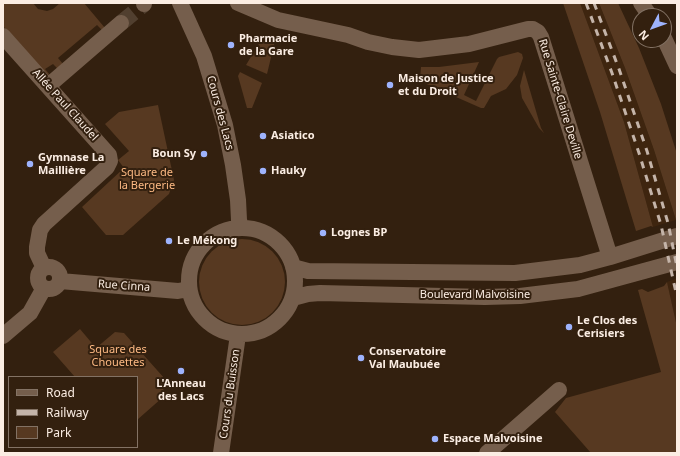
<!DOCTYPE html>
<meta charset="utf-8">
<style>
body{margin:0}
#map{position:relative;width:680px;height:456px;overflow:hidden;background:#33200f;font-family:"Noto Sans",sans-serif}
canvas{display:block}
.frame{position:absolute;inset:0;border:4px solid #fbede3;pointer-events:none}
.legend{position:absolute;left:8px;top:376px;width:130px;height:72px;box-sizing:border-box;background:#33200f;border:1px solid #837264;margin:0;padding:5px 7px;list-style:none;font-size:12px;color:#fbede3}
.legend li{display:flex;align-items:center;gap:8px;height:20px}
.legend b{width:20px;border:1px solid #837264}
.north{position:absolute;left:632px;top:8px;width:40px;height:40px;box-sizing:border-box;background:#33200f;border:1px solid #837264;border-radius:50%;rotate:229deg;font-size:11px;font-weight:700;line-height:16px;text-align:center;color:#fbede3}
.north::after{content:'';display:block;margin:auto;width:14px;height:18px;background:#9eb3fd;clip-path:polygon(50% 0,100% 100%,50% 72%,0 100%)}
</style>
<div id="map">
<canvas width="680" height="456"></canvas>
<div class="frame"></div>
<ul class="legend">
<li><b style="height:5px;background:#755e4c"></b>Road</li>
<li><b style="height:5px;background:#c4b4a9"></b>Railway</li>
<li><b style="height:11px;background:#573921"></b>Park</li>
</ul>
<div class="north">N</div>
</div>
<script>
const context = document.querySelector('canvas').getContext('2d');
context.lineJoin = 'round';
function fill(path, color) {
  context.fillStyle = color;
  context.fill(path, 'evenodd');
}
function poly(rows) {
  const path = new Path2D();
  for (const r of rows) {
    if (r.length === 3) {
      path.moveTo(r[0] + r[2], r[1]);
      path.arc(r[0], r[1], r[2], 0, 2 * Math.PI);
      continue;
    }
    path.moveTo(r[0], r[1]);
    for (let i = 2; i < r.length; i += 2) path.lineTo(r[i], r[i + 1]);
  }
  return path;
}
function strokePath(path, color, width, dash) {
  context.strokeStyle = color;
  context.lineWidth = width;
  context.lineCap = dash ? 'butt' : 'round';
  context.setLineDash(dash || []);
  context.stroke(path);
}
function label(font, color, halo, rows, align = 'center') {
  context.font = font + ' "Noto Sans",sans-serif';
  context.lineWidth = 4;
  context.setLineDash([]);
  context.textBaseline = 'middle';
  context.strokeStyle = halo;
  context.fillStyle = color;
  for (const [text, x, y, turn = 0] of rows) {
    context.save();
    context.translate(x, y);
    context.rotate((+turn || 0) * Math.PI / 180);
    context.textAlign = isNaN(turn) ? turn : align;
    if (halo) context.strokeText(text, 0, 0);
    context.fillText(text, 0, 0);
    context.restore();
  }
}
const built = poly([
 [580,3,599,3,625,68,654,150,676,220,653,227,624,122],
 [677,278,677,327,667,282]
]);
const green = poly([
 [3,3,33,3,38,9,47,11,53,9,60,3,84,3,105,28,102,30,97,25,58,58,63,64,58,69,53,64,45,69,50,75,45,74,3,26],
 [563,3,580,3,624,122,653,227,651,226,636,231,600,112],
 [599,3,618,3,639,48,661,104,677,154,677,217,676,220,654,150,625,68],
 [263,37,275,41,267,74,246,65],
 [518,52,522,54,523,58,517,75,506,89,491,96,484,108,481,108,422,82,420,80,421,67,439,67,479,62,464,95,476,101,497,59,499,57],
 [524,70,541,128,544,133,539,128,522,98,520,86],
 [240,72,262,83,252,108,247,108,238,76],
 [158,105,174,180,169,194,123,235,106,235,82,207,124,168,118,160,129,151,105,124,119,112],
 [242,282,43],
 [667,282,677,327,677,453,591,453,555,412,566,398,661,372,638,290,642,289,648,292,664,286],
 [80,329,96,348,115,332,124,333,165,379,162,398,137,420,137,377,75,377,53,352]
]);
const minorTunnel = poly([
 [121,23,144,4]
]);
const minor = poly([
 [180,3,204,56,225,125,233,165,238,200,239,220,241,228],
 [238,3,278,20,348,35,368,42,392,47,419,50,469,44,528,29,533,29,538,32,541,37,610,257],
 [641,3,650,16],
 [144,4,144,3],
 [3,36,109,155,110,161,107,167,44,224,40,230,37,247,37,253,44,268],
 [664,38,677,66],
 [48,86,121,23],
 [242,281,53],
 [293,267,308,271,515,273,580,265,610,257,677,236],
 [49,278,11],
 [60,281,178,291,189,289],
 [293,298,308,294,320,293,485,297,520,296,578,289,677,262],
 [3,336,30,313,44,288],
 [221,453,238,335],
 [487,453,559,390]
]);
const rail = poly([
 [586,3,612,73,639,153,661,225,677,297],
 [594,3,619,69,647,151,668,223,677,267]
]);
const markers = [
 [231,45,4,"#9eb3fd"],
 [390,85,4,"#9eb3fd"],
 [263,136,4,"#9eb3fd"],
 [204,154,4,"#9eb3fd"],
 [30,164,4,"#9eb3fd"],
 [263,171,4,"#9eb3fd"],
 [323,233,4,"#9eb3fd"],
 [169,241,4,"#9eb3fd"],
 [569,327,4,"#9eb3fd"],
 [361,358,4,"#9eb3fd"],
 [181,371,4,"#9eb3fd"],
 [435,439,4,"#9eb3fd"]
];
const poiNames = [
 ["Pharmacie",239,39],
 ["de la Gare",239,52],
 ["Maison de Justice",398,79],
 ["et du Droit",398,92],
 ["Asiatico",271,136],
 ["Boun Sy",196,154,"right"],
 ["Gymnase La",38,158],
 ["Maillière",38,171],
 ["Hauky",271,171],
 ["Lognes BP",331,233],
 ["Le Mékong",177,241],
 ["Le Clos des",577,321],
 ["Cerisiers",577,334],
 ["Conservatoire",369,352],
 ["Val Maubuée",369,365],
 ["L'Anneau",181,384,"center"],
 ["des Lacs",181,397,"center"],
 ["Espace Malvoisine",443,439]
];
const streetNames = [
 ["Rue Sainte-Claire Deville",560,99,73],
 ["Allée Paul Claudel",65,105,48],
 ["Cours des Lacs",220,113,75],
 ["Rue Cinna",124,286,4],
 ["Boulevard Malvoisine",475,295],
 ["Cours du Buisson",230,394,-82]
];
const parkNames = [
 ["Square de",147,173],
 ["la Bergerie",147,186],
 ["Square des",118,350],
 ["Chouettes",118,363]
];
fill(built, '#3e250f');
fill(green, '#573921');
strokePath(minorTunnel, '#513f2f', 16, [16, 8]);
strokePath(minor, '#755e4c', 16);
strokePath(rail, '#c4b4a9', 3, [7, 7]);
for (const [x, y, r, color] of markers) {
  const dot = new Path2D();
  dot.arc(x, y, r, 0, 2 * Math.PI);
  context.fillStyle = color;
  context.fill(dot);
  strokePath(dot, '#33200f', 1.5);
}
label('bold 11px', '#fbede3', '#33200f', poiNames, 'left');
label('11px', '#fbede3', '#33200f', streetNames);
label('11px', '#fdb983', '#33200f', parkNames);
</script>
